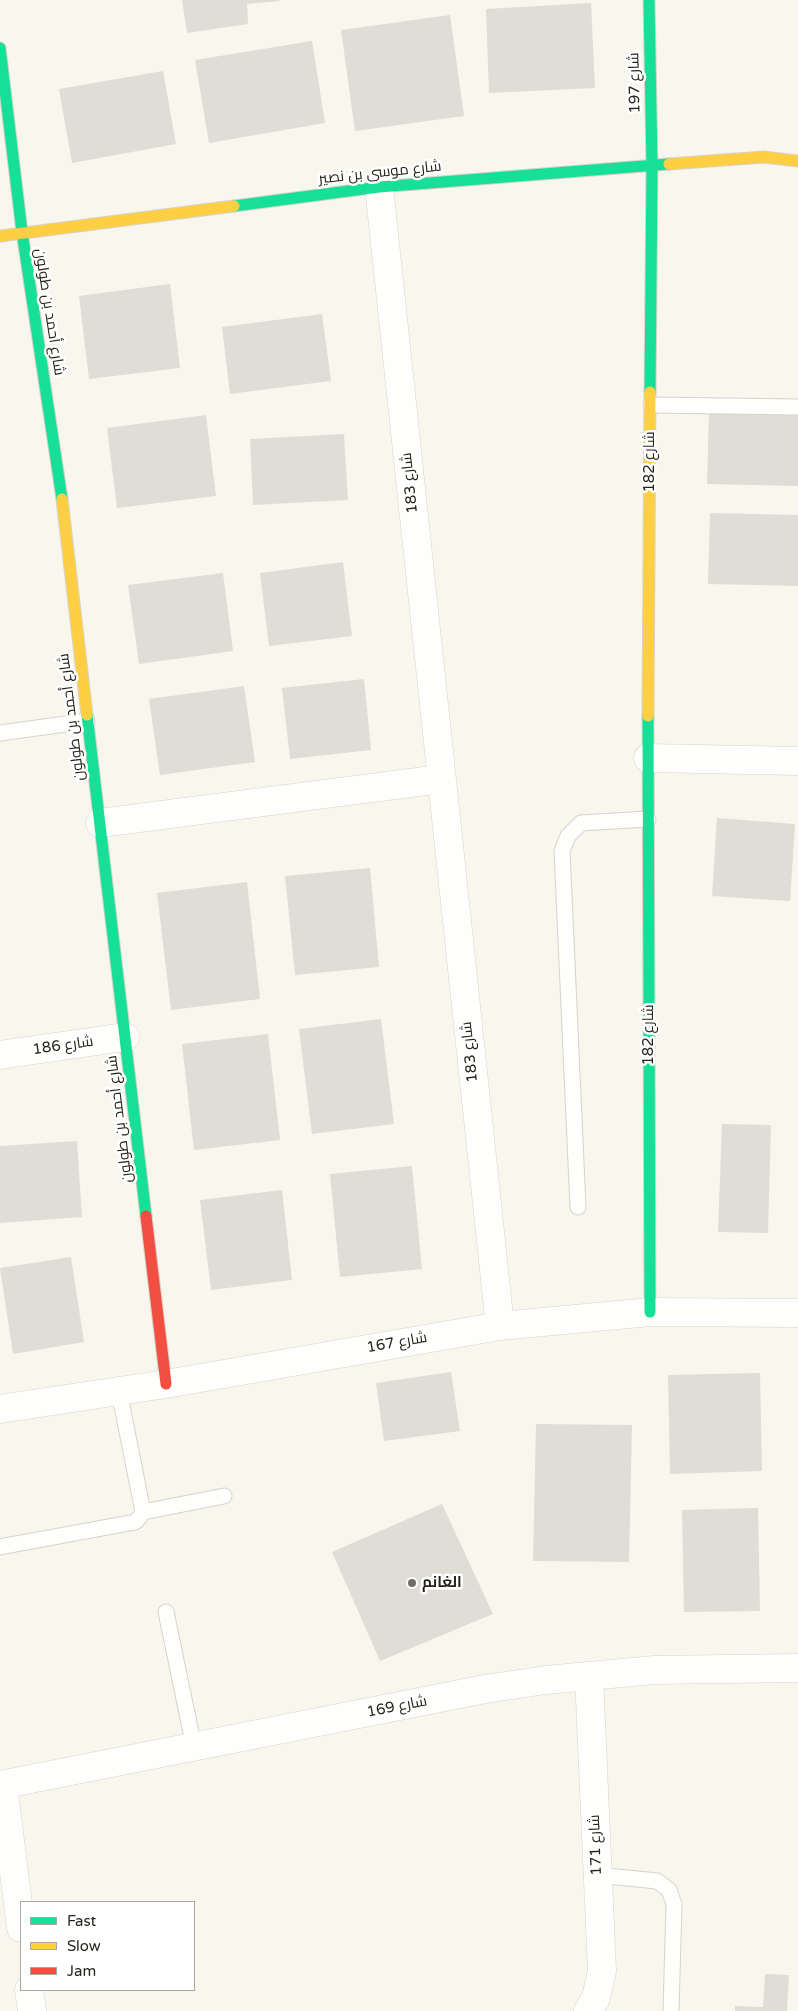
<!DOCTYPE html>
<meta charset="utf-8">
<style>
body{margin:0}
#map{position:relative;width:798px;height:2011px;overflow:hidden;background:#f9f6ee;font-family:"Varela Round",sans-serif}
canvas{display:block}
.legend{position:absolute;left:20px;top:1901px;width:175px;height:90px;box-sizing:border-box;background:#fff;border:1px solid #a8a7a4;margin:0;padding:6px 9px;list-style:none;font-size:15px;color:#26231c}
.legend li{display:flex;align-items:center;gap:10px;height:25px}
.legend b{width:25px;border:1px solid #a8a7a4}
</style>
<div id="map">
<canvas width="798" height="2011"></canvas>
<ul class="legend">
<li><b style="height:6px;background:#16e098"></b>Fast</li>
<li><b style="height:6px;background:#ffcf43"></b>Slow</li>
<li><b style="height:6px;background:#f24e42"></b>Jam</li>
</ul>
</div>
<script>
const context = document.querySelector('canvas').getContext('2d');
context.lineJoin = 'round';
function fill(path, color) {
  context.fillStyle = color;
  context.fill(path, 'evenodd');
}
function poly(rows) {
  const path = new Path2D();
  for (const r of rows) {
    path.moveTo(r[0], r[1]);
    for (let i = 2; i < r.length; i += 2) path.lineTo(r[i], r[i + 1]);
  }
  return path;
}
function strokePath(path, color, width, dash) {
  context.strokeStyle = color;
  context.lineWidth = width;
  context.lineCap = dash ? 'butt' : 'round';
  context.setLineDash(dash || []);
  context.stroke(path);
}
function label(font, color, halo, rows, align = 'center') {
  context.font = font + ' "Varela Round",Cairo,sans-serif';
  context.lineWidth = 5;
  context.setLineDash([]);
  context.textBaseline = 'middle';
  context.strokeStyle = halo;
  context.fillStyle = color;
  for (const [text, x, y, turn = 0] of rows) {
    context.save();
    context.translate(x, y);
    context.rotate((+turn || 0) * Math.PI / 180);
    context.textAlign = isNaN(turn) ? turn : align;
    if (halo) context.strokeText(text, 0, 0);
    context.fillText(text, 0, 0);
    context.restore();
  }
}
const building = poly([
 [182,0,279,0,280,1,247,4,248,24,187,33],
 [591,3,595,88,489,93,486,9],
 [450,15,464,116,355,131,341,30],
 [312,41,325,123,209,143,195,60],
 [163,71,176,144,72,163,59,89],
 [170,284,180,368,89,379,79,296],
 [322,314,331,381,230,394,222,327],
 [709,413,798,415,798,486,707,484],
 [206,415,216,496,117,508,107,428],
 [344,434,348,500,253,505,250,439],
 [710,513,798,515,798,586,708,584],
 [343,562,352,636,269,646,260,573],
 [223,573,233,651,139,664,128,585],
 [364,679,371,750,290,759,282,688],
 [244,686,255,762,160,775,149,699],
 [717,818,795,824,790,901,712,896],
 [370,868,379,967,295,975,285,876],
 [247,882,260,999,171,1010,157,893],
 [381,1019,394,1124,312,1134,299,1029],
 [268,1034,280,1140,194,1150,182,1044],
 [722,1124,771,1125,768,1233,718,1232],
 [77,1141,82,1217,0,1223,0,1146],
 [412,1166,422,1269,340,1277,330,1174],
 [282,1190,292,1280,211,1290,200,1200],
 [71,1257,84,1342,13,1354,0,1268],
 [451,1372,460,1431,384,1441,376,1383],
 [760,1373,762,1471,670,1474,668,1375],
 [536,1424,632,1425,629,1562,533,1561],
 [442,1504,493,1614,380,1661,332,1552],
 [758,1508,760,1611,684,1612,682,1510],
 [765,1974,789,1975,787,2011,735,2011,735,2006,763,2007]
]);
const lane = poly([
 [651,405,798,407],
 [0,733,87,721],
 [578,1207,562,851,568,836,581,823,648,819],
 [143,1512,224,1496],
 [0,1547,135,1522,140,1517,143,1512,119,1391],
 [166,1612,194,1747],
 [598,1875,657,1881,669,1890,674,1904,671,2011]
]);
const street = poly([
 [379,187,500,1326],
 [648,758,798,761],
 [100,823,441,779],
 [0,1055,125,1037],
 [0,1409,166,1384,500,1326,650,1312,798,1313],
 [0,1785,485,1689,546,1680,654,1670,798,1668],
 [3,1785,21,1928],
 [29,1990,32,2011],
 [588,2011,596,1998,602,1971,589,1676]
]);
const fast = poly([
 [649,0,652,166,650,392],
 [0,48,22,232,62,499],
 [234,206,379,187,669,164],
 [87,715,146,1216],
 [648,716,650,1312]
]);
const slow = poly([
 [669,164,764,157,798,161],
 [0,236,234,206],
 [62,499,87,715],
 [648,716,650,392]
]);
const jam = poly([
 [146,1216,166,1384]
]);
const markers = [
 [412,1583,5,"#706d66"]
];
const streetNames = [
 ["شارع 197",635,83,-91],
 ["شارع موسى بن نصير",380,173,-6],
 ["شارع أحمد بن طولون",49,312,81],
 ["شارع 182",650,462,-90],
 ["شارع 183",410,483,-96],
 ["شارع أحمد بن طولون",72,717,-97],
 ["شارع 182",649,1035,-90],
 ["شارع 186",63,1046,-8],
 ["شارع 183",470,1052,-96],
 ["شارع أحمد بن طولون",120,1119,-97],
 ["شارع 167",397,1343,-10],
 ["شارع 169",397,1707,-11],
 ["شارع 171",596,1845,-92]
];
const poiNames = [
 ["الغانم",422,1583]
];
fill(building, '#e0ddd6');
strokePath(lane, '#d6d3cb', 17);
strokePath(street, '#d6d3cb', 29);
strokePath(fast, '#d6d3cb', 13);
strokePath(slow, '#d6d3cb', 13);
strokePath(jam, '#d6d3cb', 13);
strokePath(lane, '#fefefc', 15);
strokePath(street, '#fefefc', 28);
strokePath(fast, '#16e098', 11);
strokePath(slow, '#ffcf43', 11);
strokePath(jam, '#f24e42', 11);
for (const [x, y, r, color] of markers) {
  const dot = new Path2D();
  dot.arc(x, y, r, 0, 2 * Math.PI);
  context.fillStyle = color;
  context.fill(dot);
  strokePath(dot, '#fff', 2);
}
label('15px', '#26231c', '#fff', streetNames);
label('bold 15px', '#26231c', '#fff', poiNames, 'left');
</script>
